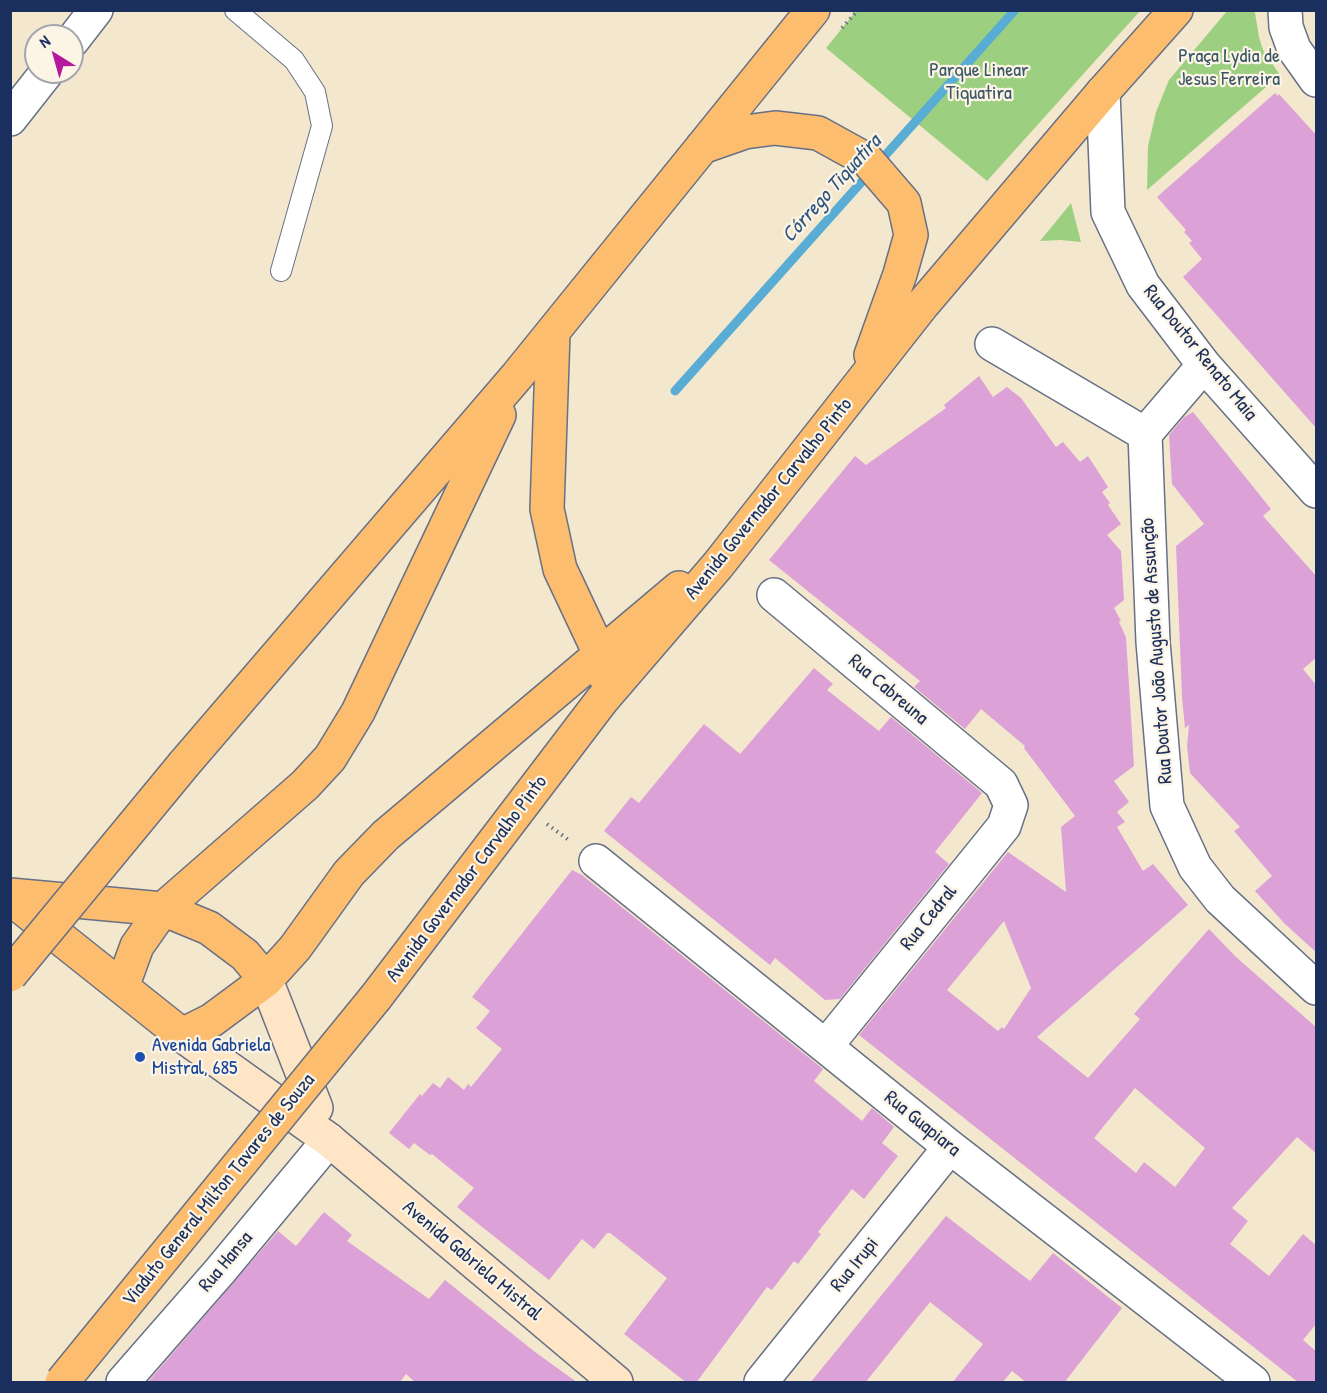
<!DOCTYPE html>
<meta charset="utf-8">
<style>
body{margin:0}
#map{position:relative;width:1327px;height:1393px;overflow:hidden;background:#f3e8ce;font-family:"Patrick Hand",sans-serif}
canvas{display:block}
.frame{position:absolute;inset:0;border:12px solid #1b2f5e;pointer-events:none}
.north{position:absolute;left:24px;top:24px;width:60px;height:60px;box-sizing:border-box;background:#fcf5e5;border:2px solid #a2a6af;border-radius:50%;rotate:323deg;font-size:16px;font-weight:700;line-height:24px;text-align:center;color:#1b2f5e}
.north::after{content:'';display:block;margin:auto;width:21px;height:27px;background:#b5179e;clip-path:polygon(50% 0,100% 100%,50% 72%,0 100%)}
</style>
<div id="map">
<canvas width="1327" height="1393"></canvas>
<div class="frame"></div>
<div class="north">N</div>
</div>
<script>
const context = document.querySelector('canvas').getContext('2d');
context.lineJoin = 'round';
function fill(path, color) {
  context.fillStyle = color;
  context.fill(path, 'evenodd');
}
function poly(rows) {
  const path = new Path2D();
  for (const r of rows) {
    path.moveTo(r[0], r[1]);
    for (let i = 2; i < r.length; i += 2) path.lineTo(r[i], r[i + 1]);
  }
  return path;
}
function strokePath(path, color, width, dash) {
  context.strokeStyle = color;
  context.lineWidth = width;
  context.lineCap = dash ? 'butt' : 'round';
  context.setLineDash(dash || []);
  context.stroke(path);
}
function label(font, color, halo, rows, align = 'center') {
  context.font = font + ' "Patrick Hand",sans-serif';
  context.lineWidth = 4.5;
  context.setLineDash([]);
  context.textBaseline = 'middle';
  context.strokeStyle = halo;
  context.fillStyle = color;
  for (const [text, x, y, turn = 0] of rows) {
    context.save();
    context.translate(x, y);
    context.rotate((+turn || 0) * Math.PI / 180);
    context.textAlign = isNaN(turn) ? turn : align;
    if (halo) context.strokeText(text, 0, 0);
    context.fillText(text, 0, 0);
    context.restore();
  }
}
const green = poly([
 [856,11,856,10,1140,11,987,181,826,48],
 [1227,11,1253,11,1255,13,1259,37,1263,50,1280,75,1147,190,1148,146,1156,112,1169,80],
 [1071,203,1081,242,1060,240,1040,241]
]);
const stream = poly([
 [675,391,1015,10]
]);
const building = poly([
 [1275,93,1278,96,1279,94,1317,136,1317,429,1183,277,1202,259,1189,243,1192,241,1184,232,1186,230,1157,197],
 [979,376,993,397,1007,387,1021,398,1056,447,1063,442,1080,462,1088,456,1108,487,1102,492,1110,503,1108,505,1121,524,1107,535,1121,551,1124,600,1114,608,1121,621,1119,622,1126,637,1134,766,1114,781,1129,802,1117,812,1125,822,1117,827,1143,871,1153,864,1188,905,1037,1037,1088,1078,1140,1019,1134,1014,1209,929,1236,957,1317,1028,1317,1154,1297,1137,1232,1208,1248,1221,1230,1244,1269,1276,1303,1234,1317,1246,1317,1323,1303,1340,1317,1352,1317,1383,1299,1383,859,1035,1008,852,1066,892,1061,827,1075,816,1024,748,1025,746,981,709,965,729,914,687,920,681,769,560,855,456,866,465,946,408,944,405],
 [1004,921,1031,988,1004,1029,1002,1027,998,1031,947,990],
 [1135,1088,1205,1148,1175,1187,1144,1162,1136,1173,1094,1138],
 [1193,412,1271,509,1263,516,1317,577,1317,657,1303,669,1317,686,1317,953,1285,924,1255,891,1272,876,1234,831,1240,827,1190,773,1187,746,1189,725,1185,728,1182,697,1176,546,1204,524,1172,484,1169,435,1184,417],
 [814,668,833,684,827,690,879,731,891,717,982,793,935,852,949,864,840,999,825,1000,775,958,770,965,604,831,631,797,639,803,704,724,740,754],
 [572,870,582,875,823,1069,814,1081,862,1121,872,1108,894,1127,882,1143,898,1156,864,1199,852,1189,818,1232,821,1234,798,1264,794,1261,772,1290,767,1287,696,1383,687,1383,624,1334,667,1278,610,1233,607,1233,594,1249,582,1239,549,1280,457,1207,474,1188,432,1154,430,1155,414,1143,409,1149,389,1133,420,1094,422,1096,433,1083,440,1088,448,1077,464,1090,468,1084,471,1087,502,1049,476,1028,490,1011,472,997],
 [324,1212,352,1235,347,1241,429,1299,445,1280,535,1352,578,1383,416,1383,406,1374,399,1383,147,1383,278,1231,296,1246],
 [946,1216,1030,1281,1053,1253,1122,1308,1064,1383,1027,1383,1012,1371,1002,1383,952,1383,983,1344,930,1302,865,1383,810,1383]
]);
const path = poly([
 [842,28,858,10],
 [547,824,570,841]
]);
const service = poly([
 [235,10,294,60,315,92,322,126,281,271]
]);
const minor = poly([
 [1285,10,1286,27,1294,49,1316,80],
 [72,41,96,10],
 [1103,92,1108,212,1143,285,1204,365,1316,491],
 [10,119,47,72],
 [992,344,1145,434],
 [1145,434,1153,642,1167,806,1195,867,1220,899,1316,988],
 [1145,434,1204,365],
 [774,595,1001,784,1011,805,1004,826,826,1046],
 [596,861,950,1147,1253,1382],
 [123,1382,220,1271,329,1140],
 [761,1382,950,1147]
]);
const secondary = poly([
 [266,980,316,1108],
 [182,1035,329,1140,616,1382]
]);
const primary = poly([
 [702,147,745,132,775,128,818,133,867,160,904,203,911,235,900,274,871,355],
 [553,333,547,509,560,569,600,654,604,675],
 [184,764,517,376,813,10],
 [10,895,163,909,209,928,245,955,266,980],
 [10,898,182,1035,212,1020,266,980,295,948,349,873,386,835,679,588],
 [122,987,137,946,163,909,305,785,330,758,358,712,499,415],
 [376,997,602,700,718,565,923,304,1103,92,1176,10]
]);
const primaryBridge = poly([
 [10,975,184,764],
 [62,1382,376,997]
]);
const markers = [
 [140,1057,6,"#1a4fb4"]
];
const parkNames = [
 ["Praça Lydia de",1229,57],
 ["Jesus Ferreira",1229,80],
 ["Parque Linear",979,71],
 ["Tiquatira",979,94]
];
const streetNames = [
 ["Rua Doutor Renato Maia",1200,353,51],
 ["Avenida Governador Carvalho Pinto",769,499,-51],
 ["Rua Doutor João Augusto de Assunção",1157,651,-94],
 ["Rua Cabreuna",888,690,40],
 ["Avenida Governador Carvalho Pinto",467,879,-53],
 ["Rua Cedral",929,918,-51],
 ["Rua Guapiara",922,1124,39],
 ["Viaduto General Milton Tavares de Souza",219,1190,-51],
 ["Avenida Gabriela Mistral",472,1261,40],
 ["Rua Hansa",226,1262,-50],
 ["Rua Irupi",855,1265,-51]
];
const transitNames = [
 ["Avenida Gabriela",152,1046],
 ["Mistral, 685",152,1069]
];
const waterNames = [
 ["Córrego Tiquatira",832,189,-48]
];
fill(green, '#9cd080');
strokePath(stream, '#59add5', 9);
fill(building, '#dca1d6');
strokePath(service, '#677085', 22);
strokePath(minor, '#677085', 36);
strokePath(secondary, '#677085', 36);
strokePath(primary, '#677085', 36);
strokePath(path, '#677085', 4, [1.5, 4.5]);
strokePath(service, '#fff', 20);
strokePath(minor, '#fff', 33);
strokePath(secondary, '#fee5c5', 33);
strokePath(primary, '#fcbd6f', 33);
strokePath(primaryBridge, '#677085', 36, []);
strokePath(primaryBridge, '#fcbd6f', 33);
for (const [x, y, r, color] of markers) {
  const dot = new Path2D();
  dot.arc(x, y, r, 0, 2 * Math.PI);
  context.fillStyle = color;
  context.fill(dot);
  strokePath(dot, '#fcf5e5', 2);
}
label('20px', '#3b5766', '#fcf5e5', parkNames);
label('20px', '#1b2f5e', '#fcf5e5', streetNames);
label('20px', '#164399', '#fcf5e5', transitNames, 'left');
label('italic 21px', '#2e5582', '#fcf5e5', waterNames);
</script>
